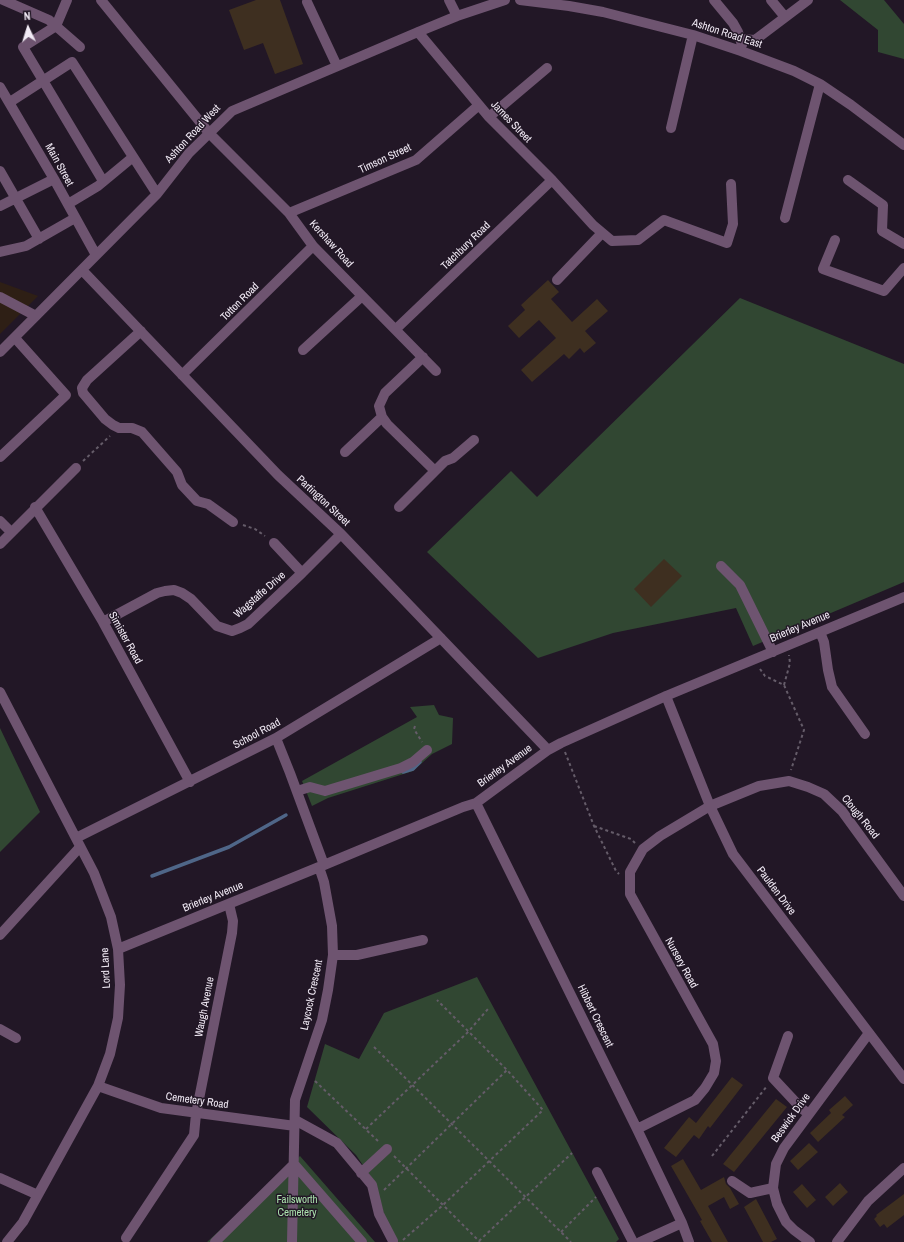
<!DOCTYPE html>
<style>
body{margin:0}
#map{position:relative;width:904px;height:1242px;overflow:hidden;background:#221726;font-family:"Archivo Narrow",sans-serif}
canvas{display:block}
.north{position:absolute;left:8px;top:8px;width:40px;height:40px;-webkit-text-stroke:3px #221726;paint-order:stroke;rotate:356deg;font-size:11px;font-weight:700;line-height:16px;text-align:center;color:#f1eaf5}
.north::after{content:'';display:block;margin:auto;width:14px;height:18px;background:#f1eaf5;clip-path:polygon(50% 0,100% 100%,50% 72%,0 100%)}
</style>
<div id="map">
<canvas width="904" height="1242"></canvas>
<div class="north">N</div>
</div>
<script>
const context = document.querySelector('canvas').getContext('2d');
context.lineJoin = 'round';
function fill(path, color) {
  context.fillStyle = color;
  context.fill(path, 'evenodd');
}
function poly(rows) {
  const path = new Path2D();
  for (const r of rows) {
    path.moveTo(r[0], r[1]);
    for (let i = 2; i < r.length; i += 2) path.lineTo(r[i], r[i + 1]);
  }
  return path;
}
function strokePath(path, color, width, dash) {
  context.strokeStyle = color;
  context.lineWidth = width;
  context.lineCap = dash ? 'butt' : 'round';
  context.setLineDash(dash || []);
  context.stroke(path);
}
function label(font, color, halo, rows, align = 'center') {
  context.font = font + ' "Archivo Narrow",sans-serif';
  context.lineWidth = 3;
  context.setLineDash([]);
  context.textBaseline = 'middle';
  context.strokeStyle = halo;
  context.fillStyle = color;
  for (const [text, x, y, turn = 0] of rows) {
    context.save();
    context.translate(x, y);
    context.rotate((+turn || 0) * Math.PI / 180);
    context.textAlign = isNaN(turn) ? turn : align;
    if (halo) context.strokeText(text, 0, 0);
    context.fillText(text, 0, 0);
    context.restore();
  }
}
const commercial = poly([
 [0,282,38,296,0,334]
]);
const green = poly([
 [840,0,884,0,904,24,904,59,878,52,878,30],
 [740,298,904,364,904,582,753,646,736,608,613,633,538,658,427,552,511,471,537,497],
 [434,705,439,715,453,718,452,744,432,754,413,771,328,798,312,806,302,781,417,717,410,707],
 [0,728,40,812,0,852],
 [477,977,619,1239,616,1242,395,1242,389,1230,373,1180,356,1155,307,1107,325,1044,359,1059,384,1013],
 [300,1156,375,1242,207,1242]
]);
const stream = poly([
 [403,772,413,769,420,762],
 [152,876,229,847,286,815]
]);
const building = poly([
 [256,0,280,0,303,64,275,74,263,43,244,50,229,10],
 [548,280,559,292,551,299,572,322,597,299,608,311,585,331,596,343,584,353,580,348,569,359,564,354,532,382,521,370,556,338,539,320,519,338,508,326,525,310,521,305],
 [664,559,682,576,651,607,634,589],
 [732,1077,743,1085,710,1128,708,1126,699,1139,694,1135,676,1157,664,1148,689,1117,696,1123],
 [845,1096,853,1105,842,1115,845,1117,818,1142,810,1133,831,1113,829,1110],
 [776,1099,787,1107,734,1172,723,1164],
 [809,1143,818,1152,798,1170,790,1161],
 [683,1159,701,1190,724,1177,726,1184,730,1188,739,1204,730,1209,724,1197,708,1206,728,1242,712,1242,700,1221,702,1220,671,1166],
 [840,1183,848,1192,833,1206,825,1197],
 [802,1184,816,1200,807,1208,793,1192],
 [904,1194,904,1215,887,1228,884,1224,880,1227,874,1219,877,1216,876,1215],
 [756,1199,777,1239,771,1242,763,1242,744,1207]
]);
const path = poly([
 [83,461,110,436],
 [243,525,255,529,265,536],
 [760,669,765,676,784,685,804,730,791,770],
 [784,685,790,663,789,655],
 [415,726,414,729,422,742],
 [565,752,594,826,616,871,619,874],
 [594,826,631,839,635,843],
 [374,1047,571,1242],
 [315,1081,379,1142],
 [366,1129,468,1032,488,1009],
 [394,1156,480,1242],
 [712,1156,767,1086],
 [384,1190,507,1070],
 [561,1232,596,1197],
 [403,1240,443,1205,543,1110,507,1070,437,1000],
 [479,1241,572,1153]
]);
const minor = poly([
 [3,0,49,20,80,47],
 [67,0,56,26,23,47,103,181],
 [101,0,209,133,289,213,313,246,436,371],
 [449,0,457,16],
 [520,0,569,6,603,12,642,22,693,35,741,51,794,71,820,84,851,105,904,145],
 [714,0,733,23,738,32,742,45],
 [771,0,785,17],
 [307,2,337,66],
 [418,32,489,117,552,180,593,225,612,241,638,240,664,220,727,243,733,224,731,184],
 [741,39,755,40,808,0],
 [0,87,54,179,96,255],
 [10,102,72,62,157,194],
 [489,117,547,68],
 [671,128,693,35],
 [0,171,39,239],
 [848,180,883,205,882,231,904,244],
 [68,204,98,186,133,157],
 [0,206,54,179],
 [289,213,416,160,479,105],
 [785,218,820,84],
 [835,240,823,269,884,291,904,268],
 [0,252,26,246,75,218],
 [82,270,278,475,341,534,548,750],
 [557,280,602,233],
 [0,297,36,316],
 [396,329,552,180],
 [141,331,87,380,82,388,83,393,105,419,113,425,119,428,132,428,142,432,177,472,182,485,197,501,208,504,233,522],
 [303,350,362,296],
 [0,352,157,194,189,153,232,111,418,32,457,16,505,0],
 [423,357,385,393,379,406,382,417,387,424,435,471],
 [182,375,313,246],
 [345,452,382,417],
 [0,457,66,395,15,338],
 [35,507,103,622,190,782],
 [399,507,445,461,453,458,474,440],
 [0,521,11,532],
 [274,543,302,573],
 [0,544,76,468],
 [721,566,740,585,773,652],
 [103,622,157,593,165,591,174,590,182,593,191,599,217,626,232,631,240,628,248,624,302,573,341,534],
 [820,632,824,642,828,670,832,687,865,734],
 [0,692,94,873,111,917,118,949,120,985,118,1018,110,1054,98,1086,23,1222,7,1242],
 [666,696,710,806,733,854,904,1079],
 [276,738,290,773,324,865],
 [297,791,310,787,325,791,401,768,413,762,427,750],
 [476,803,637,1129,682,1223,689,1242],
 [76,838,276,738,441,638],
 [0,935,80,847],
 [118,949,324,865,463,807,476,803,548,750,561,743,666,696,904,597],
 [333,955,357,955,423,940],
 [0,1029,16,1038],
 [788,1036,773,1078,801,1108,809,1114],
 [98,1086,161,1108,295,1126],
 [295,1120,337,1143,372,1185,379,1214,393,1241],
 [637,1129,695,1100,705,1088,714,1073,716,1061,713,1044,630,894,630,872,643,849,660,836,710,806,759,786,789,781,808,787,824,794,842,811,904,896],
 [597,1172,633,1242],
 [361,1173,387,1149],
 [0,1178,38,1195],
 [732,1181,750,1193,773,1188],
 [126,1238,194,1135,196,1114,232,933,233,921,229,904],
 [215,1242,294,1164,362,1242],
 [292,1242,295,1100,322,1020,328,990,333,955,332,926,324,882,319,867],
 [640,1242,682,1223],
 [810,1242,794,1230,786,1222,777,1204,773,1188,776,1164,784,1148,869,1033],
 [837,1242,868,1201,904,1168]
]);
const streetNames = [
 ["Ashton Road East",727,34,18],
 ["James Street",511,122,46],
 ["Ashton Road West",193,134,-47],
 ["Timson Street",385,159,-25],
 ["Main Street",59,165,61],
 ["Kershaw Road",331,244,48],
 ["Tatchbury Road",466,246,-44],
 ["Totton Road",240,302,-45],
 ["Partington Street",323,501,43],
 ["Wagstaffe Drive",260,595,-41],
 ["Brierley Avenue",800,627,-23],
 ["Simister Road",125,638,61],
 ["School Road",257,734,-28],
 ["Brierley Avenue",505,766,-36],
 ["Clough Road",860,817,51],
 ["Paulden Drive",776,891,53],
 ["Brierley Avenue",213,897,-22],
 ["Nursery Road",681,963,61],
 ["Lord Lane",106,968,-93],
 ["Laycock Crescent",312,995,-78],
 ["Waugh Avenue",205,1007,-79],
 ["Hibbert Crescent",595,1016,64],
 ["Cemetery Road",197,1101,8],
 ["Beswick Drive",791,1118,-54]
];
const parkNames = [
 ["Failsworth",297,1200],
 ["Cemetery",297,1213]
];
fill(commercial, '#2e1f15');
fill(green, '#314732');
strokePath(stream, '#4f6688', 3.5);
fill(building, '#3e2f20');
strokePath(path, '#655c69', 2, [3, 3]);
strokePath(minor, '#6e5470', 10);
label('11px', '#f1eaf5', '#221726', streetNames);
label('11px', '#abe2ad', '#221726', parkNames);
</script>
